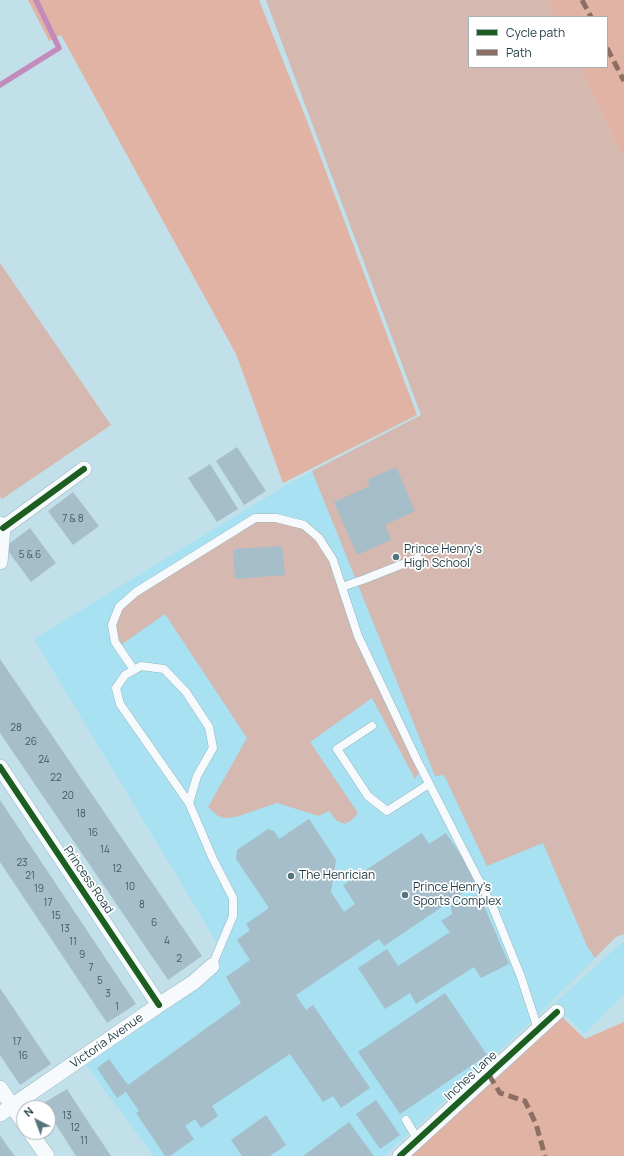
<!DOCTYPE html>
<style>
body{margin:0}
#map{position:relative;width:624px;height:1156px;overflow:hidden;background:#c2e0e9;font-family:Manrope,sans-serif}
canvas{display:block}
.legend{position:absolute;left:468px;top:16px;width:140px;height:52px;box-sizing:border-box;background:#fff;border:1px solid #a5b0b3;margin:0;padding:5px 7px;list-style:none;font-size:12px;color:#1d3a42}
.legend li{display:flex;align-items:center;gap:8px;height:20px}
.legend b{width:20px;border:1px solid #a5b0b3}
.north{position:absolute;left:16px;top:1100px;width:40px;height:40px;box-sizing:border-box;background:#fff;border:1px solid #a5b0b3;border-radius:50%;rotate:318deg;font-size:11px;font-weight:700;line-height:16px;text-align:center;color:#1d3a42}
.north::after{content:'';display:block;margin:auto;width:14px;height:18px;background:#57747c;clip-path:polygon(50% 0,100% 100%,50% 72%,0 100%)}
</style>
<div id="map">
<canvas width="624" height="1156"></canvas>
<ul class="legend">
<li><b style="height:5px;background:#1b5e20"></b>Cycle path</li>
<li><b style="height:5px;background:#8d6e63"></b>Path</li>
</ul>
<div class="north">N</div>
</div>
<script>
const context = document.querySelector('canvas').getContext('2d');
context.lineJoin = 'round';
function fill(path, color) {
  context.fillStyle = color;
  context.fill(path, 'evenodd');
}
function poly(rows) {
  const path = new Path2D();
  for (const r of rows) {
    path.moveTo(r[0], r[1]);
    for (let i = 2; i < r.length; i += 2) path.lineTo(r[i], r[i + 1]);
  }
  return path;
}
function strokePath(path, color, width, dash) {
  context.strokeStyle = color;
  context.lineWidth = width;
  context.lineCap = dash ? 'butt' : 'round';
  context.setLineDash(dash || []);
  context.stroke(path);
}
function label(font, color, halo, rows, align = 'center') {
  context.font = font + ' Manrope,sans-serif';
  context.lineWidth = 3.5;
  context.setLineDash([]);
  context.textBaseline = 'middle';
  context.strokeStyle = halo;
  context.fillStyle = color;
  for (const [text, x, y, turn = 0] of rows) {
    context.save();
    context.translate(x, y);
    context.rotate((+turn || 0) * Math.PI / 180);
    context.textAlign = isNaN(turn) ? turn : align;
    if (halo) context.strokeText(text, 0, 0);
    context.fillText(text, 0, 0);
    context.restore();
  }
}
const built = poly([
 [266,0,547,0,555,17,469,17,469,67,579,67,624,160,624,934,616,937,541,1012,384,1156,154,1156,83,1061,222,951,34,639,286,485,421,415],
 [624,943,624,994,584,1034,554,1004,620,944]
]);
const green = poly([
 [266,0,547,0,555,17,469,17,469,67,579,67,624,160,624,934,616,937,595,958,587,946,543,843,487,866,444,775,435,776,312,471,421,415],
 [0,263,111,425,2,499,0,497],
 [255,518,304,525,333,560,358,636,421,769,415,779,372,698,310,742,358,813,352,820,345,824,337,821,329,811,319,816,277,803,236,817,224,818,218,816,208,807,247,738,165,614,118,647,112,625,119,607]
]);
const forest = poly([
 [28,0,259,0,307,121,417,415,283,483,236,354,61,35,49,41],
 [547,0,624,0,624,160,579,67,607,67,607,17,555,17],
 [562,1017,585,1039,624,1022,624,1156,409,1156]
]);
const stream = poly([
 [0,85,59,48,36,0]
]);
const building = poly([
 [237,447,266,491,244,505,216,461],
 [210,464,238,509,217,522,188,478],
 [396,467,415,511,385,525,391,540,357,555,334,502,370,486,367,480],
 [73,492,99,526,73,545,48,511],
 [30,528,56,563,31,582,5,547],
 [282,546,285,575,235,579,233,549],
 [0,659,202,956,168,980,0,733],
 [0,800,136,1004,107,1023,0,862],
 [309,819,336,860,331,892,344,912,355,904,343,885,422,833,429,844,446,833,479,882,384,946,379,939,296,995,306,1010,313,1005,370,1088,341,1108,333,1096,323,1102,290,1054,212,1106,218,1116,201,1128,195,1119,185,1126,194,1139,170,1156,165,1156,136,1113,139,1111,126,1092,117,1098,97,1068,109,1059,128,1085,241,1003,226,977,250,960,237,940,250,930,246,924,269,908,236,859,237,850,268,829,274,831,279,839],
 [479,894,509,964,481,978,474,967,416,1004,410,993,385,1009,358,968,387,949,398,966,450,932,441,921,452,914,451,906],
 [0,988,51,1064,20,1085,0,1055],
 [445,993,487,1055,400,1114,358,1052],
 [67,1089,83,1114,111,1156,76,1156,51,1117,48,1113,48,1108,45,1108,42,1104],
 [376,1100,400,1135,380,1149,356,1114],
 [266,1115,286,1145,270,1156,242,1156,231,1140],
 [349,1122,374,1156,303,1156],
 [0,1135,8,1147,15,1156,0,1156]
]);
const service = poly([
 [342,587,365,579,418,558],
 [134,670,115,642,112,625,119,607,136,592,255,518,276,518,304,525,319,538,333,560,358,636,417,760,494,910,521,977,538,1029],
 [372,726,337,749,368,796,387,811,429,784],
 [189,803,197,776,213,748,209,727,186,692,164,669,141,666,125,675,116,688,120,704,189,803,213,859,233,898,233,916,212,966],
 [406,1120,418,1140]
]);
const minor = poly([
 [0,524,3,528,0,562],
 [3,528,84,469],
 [0,767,159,1005],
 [0,1088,24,1123],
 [0,1114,159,1005,194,982,212,966],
 [30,1132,47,1156],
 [400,1156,557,1012]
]);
const quiet = poly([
 [582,0,591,17],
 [607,48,624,81],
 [489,1075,500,1093,525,1101,536,1124,545,1156]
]);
const cycleway = poly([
 [3,528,84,469],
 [0,767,159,1005],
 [400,1156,557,1012]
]);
const markers = [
 [396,557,4,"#57747c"],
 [291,876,4,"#57747c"],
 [405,895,4,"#57747c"]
];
const numberNames = [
 ["7 & 8",73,519],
 ["5 & 6",30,555],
 ["28",16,728],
 ["26",31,742],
 ["24",44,760],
 ["22",56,778],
 ["20",68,796],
 ["18",81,814],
 ["16",93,833],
 ["14",105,850],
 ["23",22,863],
 ["12",117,869],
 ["21",30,876],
 ["10",130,887],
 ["19",39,889],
 ["17",48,903],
 ["8",142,905],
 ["15",56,916],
 ["6",154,923],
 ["13",65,929],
 ["4",167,941],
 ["11",73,942],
 ["9",82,955],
 ["2",179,959],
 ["7",91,968],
 ["5",100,981],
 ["3",108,994],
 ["1",117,1007],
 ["17",17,1042],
 ["16",23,1056],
 ["13",67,1116],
 ["12",75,1128],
 ["11",84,1141]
];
const poiNames = [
 ["Prince Henry's",404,550],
 ["High School",404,564],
 ["The Henrician",299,876],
 ["Prince Henry's",413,888],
 ["Sports Complex",413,902]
];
const streetNames = [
 ["Princess Road",88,880,56],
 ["Victoria Avenue",107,1041,-35],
 ["Inches Lane",471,1076,-43]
];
fill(built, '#a7e1f2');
fill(green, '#d5b8af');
fill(forest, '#e1b3a4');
strokePath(stream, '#c28bbc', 5.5);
fill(building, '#a6bec9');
strokePath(service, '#9ab5bc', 9);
strokePath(minor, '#9ab5bc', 16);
strokePath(service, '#f6fafc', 8);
strokePath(minor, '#f6fafc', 15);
strokePath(quiet, '#8d6e63', 5, [10, 5]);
strokePath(cycleway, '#1b5e20', 6);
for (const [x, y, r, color] of markers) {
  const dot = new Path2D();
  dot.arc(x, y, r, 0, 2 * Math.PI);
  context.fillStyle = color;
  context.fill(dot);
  strokePath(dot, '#fff', 1.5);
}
label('10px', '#3f5b64', null, numberNames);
label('12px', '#1d3a42', '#fff', poiNames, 'left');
label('12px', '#1d3a42', '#fff', streetNames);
</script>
